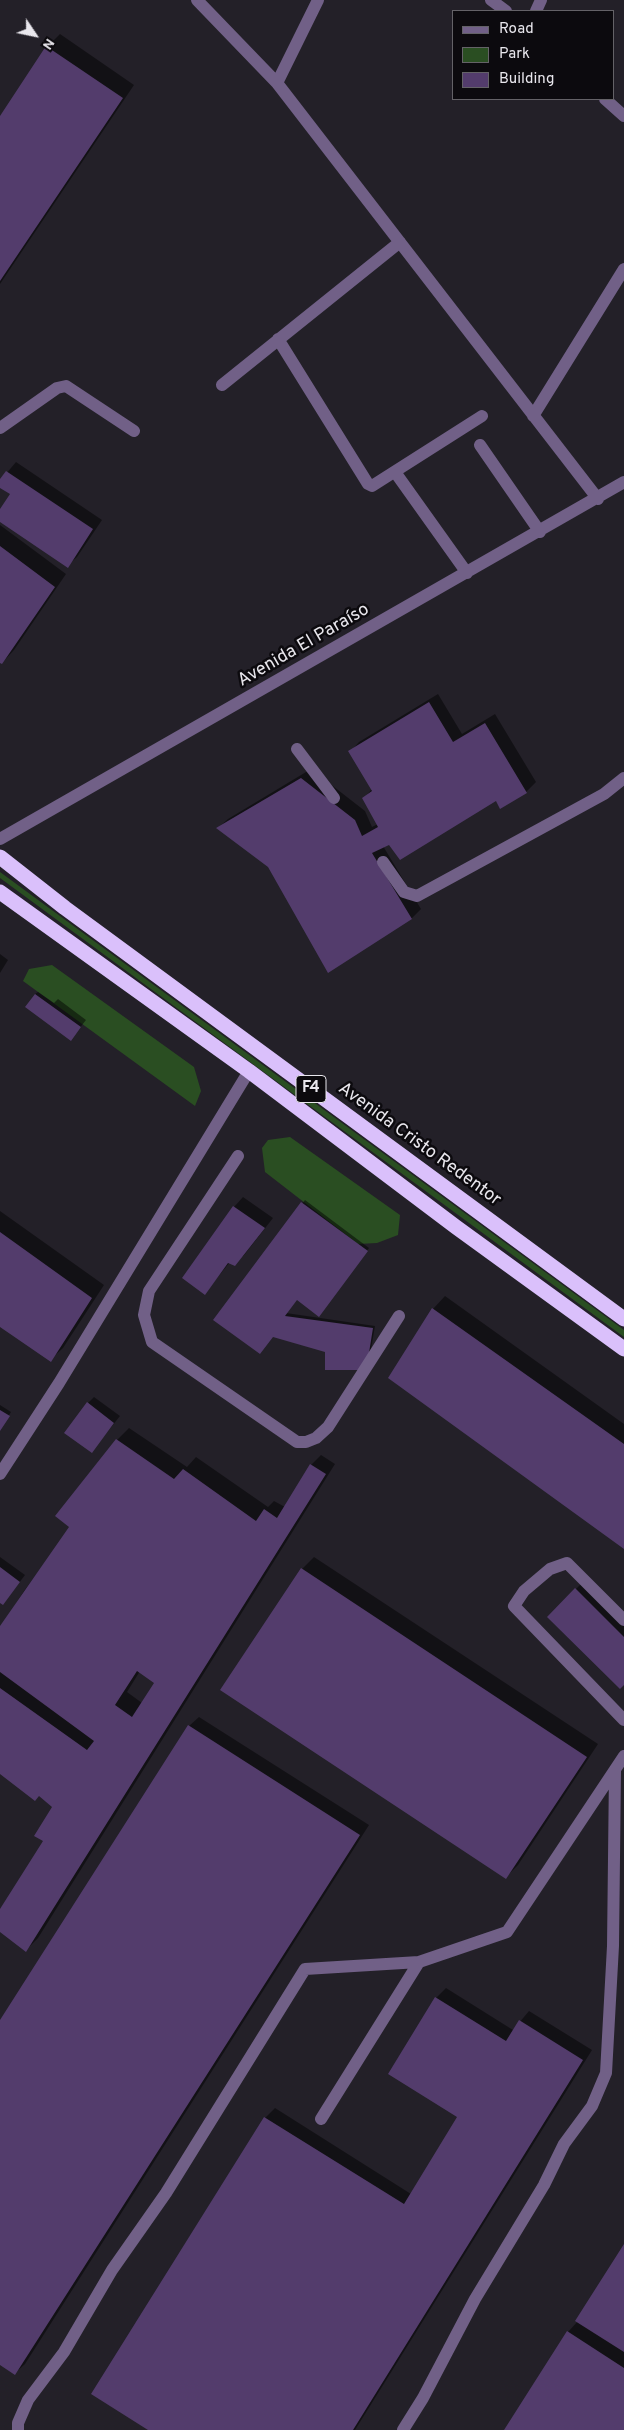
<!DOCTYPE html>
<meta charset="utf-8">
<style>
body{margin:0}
#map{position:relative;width:624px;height:2430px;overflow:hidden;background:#232028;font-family:Overpass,sans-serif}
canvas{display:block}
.legend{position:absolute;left:452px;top:10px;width:162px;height:90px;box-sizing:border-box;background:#0c0a0e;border:1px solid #646267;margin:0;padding:6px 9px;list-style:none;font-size:15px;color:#e9e7ed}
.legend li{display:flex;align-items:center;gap:10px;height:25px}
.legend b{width:25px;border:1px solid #646267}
.north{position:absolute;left:10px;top:10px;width:50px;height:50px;-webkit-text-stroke:4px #0c0a0e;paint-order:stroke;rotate:124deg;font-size:14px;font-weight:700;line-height:20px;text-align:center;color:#e9e7ed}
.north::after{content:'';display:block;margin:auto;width:18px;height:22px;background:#e9e7ed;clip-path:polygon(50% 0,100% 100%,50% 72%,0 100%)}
</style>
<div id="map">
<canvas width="624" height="2430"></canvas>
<ul class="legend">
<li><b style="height:6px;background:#716087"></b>Road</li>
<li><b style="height:14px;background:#2a4e22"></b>Park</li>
<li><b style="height:14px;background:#533c6c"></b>Building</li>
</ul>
<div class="north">N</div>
</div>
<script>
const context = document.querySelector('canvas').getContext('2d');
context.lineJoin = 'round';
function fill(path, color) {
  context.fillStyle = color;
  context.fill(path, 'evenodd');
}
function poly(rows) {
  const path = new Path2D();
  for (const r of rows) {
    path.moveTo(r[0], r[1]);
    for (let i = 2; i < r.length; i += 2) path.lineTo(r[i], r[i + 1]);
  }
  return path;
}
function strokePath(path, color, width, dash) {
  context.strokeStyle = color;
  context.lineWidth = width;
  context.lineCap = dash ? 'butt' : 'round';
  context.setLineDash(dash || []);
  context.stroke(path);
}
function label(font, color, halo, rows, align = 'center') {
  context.font = font + ' Overpass,sans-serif';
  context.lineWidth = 5;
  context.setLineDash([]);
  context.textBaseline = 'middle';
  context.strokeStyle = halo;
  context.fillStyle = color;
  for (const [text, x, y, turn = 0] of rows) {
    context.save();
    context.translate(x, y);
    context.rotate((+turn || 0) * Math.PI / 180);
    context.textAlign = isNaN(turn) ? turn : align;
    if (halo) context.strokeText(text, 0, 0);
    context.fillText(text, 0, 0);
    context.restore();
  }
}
const green = poly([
 [0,872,624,1330,624,1337,0,878],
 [52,965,194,1067,201,1091,195,1106,23,981,29,969],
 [290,1137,400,1215,398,1235,377,1243,358,1244,265,1172,262,1148,268,1140]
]);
const shadow = poly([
 [60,34,134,85,0,284,0,119,47,47],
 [16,462,102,520,77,557,67,566,0,521,0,511,12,494,0,487,0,481],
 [0,525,66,574,14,650,2,663,0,661],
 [438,694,462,734,495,714,536,782,526,792,496,800,383,846,421,909,412,918,328,972,269,866,218,828,228,819,311,769,365,811,372,827,378,824,364,798,372,789,350,752,359,742],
 [0,954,8,960,0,973],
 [38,992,54,1003,58,999,86,1020,71,1039,35,994],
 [243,1197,273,1218,245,1254,235,1264,230,1262,205,1293,234,1207],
 [305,1200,369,1248,322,1312,297,1299,286,1313,375,1326,370,1355,326,1351,215,1320],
 [0,1211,104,1285,63,1348,50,1360,0,1326],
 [445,1296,624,1424,624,1548,389,1378,433,1309],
 [94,1397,120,1416,92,1451,88,1403],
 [0,1405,11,1412,0,1430],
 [129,1428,187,1467,196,1457,268,1507,274,1501,285,1507,311,1465,321,1455,335,1464,38,1938,26,1950,0,1931,0,1912,44,1841,54,1806,39,1795,0,1773,0,1628,24,1591,71,1527,117,1440],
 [140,1671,156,1682,142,1703,127,1692],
 [0,1557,25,1575,3,1604,0,1602],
 [314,1557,598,1744,518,1865,506,1877,302,1569],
 [585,1580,624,1618,624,1683,548,1617],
 [199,1717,369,1825,25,2364,15,2373,0,2364,0,2022,189,1726],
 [446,1988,513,2030,529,2011,592,2050,355,2430,150,2430,92,2394,265,2118,275,2108,411,2194,459,2117,390,2074,436,1998],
 [624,2246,624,2430,506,2430,568,2332,578,2321]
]);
const building = poly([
 [46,46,123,98,0,281,0,116],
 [6,471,93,529,68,568,0,522,0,509,10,494,0,488,0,479],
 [0,546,55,587,2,664,0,663],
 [429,702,453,742,485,723,527,793,500,809,496,801,400,860,389,845,372,853,412,919,328,973,268,867,216,828,301,778,355,820,362,836,378,827,362,798,372,791,348,751],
 [35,994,81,1027,71,1041,25,1007],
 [301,1202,368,1251,319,1317,297,1300,285,1316,373,1328,368,1359,358,1370,325,1370,325,1352,273,1337,260,1354,213,1320],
 [233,1206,265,1228,235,1266,228,1263,205,1295,182,1278],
 [0,1232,92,1298,51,1362,0,1327],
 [432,1308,624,1444,624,1549,388,1378],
 [87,1402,114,1423,92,1453,64,1433],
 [0,1410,10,1416,0,1431],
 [116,1439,174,1479,183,1469,256,1521,264,1509,277,1518,310,1464,326,1474,26,1952,0,1932,0,1909,43,1841,34,1836,52,1807,39,1796,35,1801,0,1774,0,1688,87,1750,94,1741,0,1672,0,1626,69,1527,55,1516],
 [137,1671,154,1683,132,1717,115,1705],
 [0,1567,20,1582,3,1605,0,1603],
 [301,1568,587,1757,506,1879,220,1690],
 [575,1588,624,1637,624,1685,620,1689,547,1617],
 [188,1725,360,1835,15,2375,0,2365,0,2020],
 [435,1997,506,2041,519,2020,583,2060,353,2430,148,2430,91,2394,264,2117,404,2204,457,2117,388,2074],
 [624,2244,624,2352,575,2321],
 [567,2331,624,2368,624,2430,504,2430]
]);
const minor = poly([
 [197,0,277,83,598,499],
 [491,0,506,11],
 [536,11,541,0],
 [277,83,318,0],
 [605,99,624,116],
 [278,339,368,484,372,486,482,416],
 [222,385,400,242],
 [533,416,624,269],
 [0,428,57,388,66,386,134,431],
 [480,445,540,532],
 [395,472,467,573],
 [297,749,334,798],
 [0,839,624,482],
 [383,862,404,892,417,896,604,794,624,778],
 [238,1156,149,1291,144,1315,152,1342,297,1442,306,1442,316,1438,328,1427,399,1316],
 [0,1474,59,1383,249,1071],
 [624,1620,567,1563,550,1569,524,1591,514,1606,624,1720],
 [321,2119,419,1962],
 [18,2430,18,2423,28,2400,64,2352,112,2270,166,2193,305,1969,419,1962,507,1932,624,1756],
 [403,2430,423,2398,475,2299,544,2185,564,2144,592,2106,606,2073,613,1946,615,1770]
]);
const highway = poly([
 [0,857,65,908,624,1319],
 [0,892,249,1071,456,1227,624,1349]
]);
const shields = [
 [311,1089,30]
];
const shieldNames = [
 ["F4",311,1089]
];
const streetNames = [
 ["Avenida El Paraíso",304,646,-30],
 ["Avenida Cristo Redentor",419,1145,36]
];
fill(green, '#2a4e22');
fill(shadow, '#0007');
fill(building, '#533c6c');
strokePath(minor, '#716087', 12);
strokePath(highway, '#dac0fb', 15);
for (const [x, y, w] of shields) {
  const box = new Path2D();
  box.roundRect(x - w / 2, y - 13.5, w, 27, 4);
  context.fillStyle = '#0c0a0e';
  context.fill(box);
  strokePath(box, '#e9e7ed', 1);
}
label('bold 16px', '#e9e7ed', null, shieldNames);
label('18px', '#e9e7ed', '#0c0a0e', streetNames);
</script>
